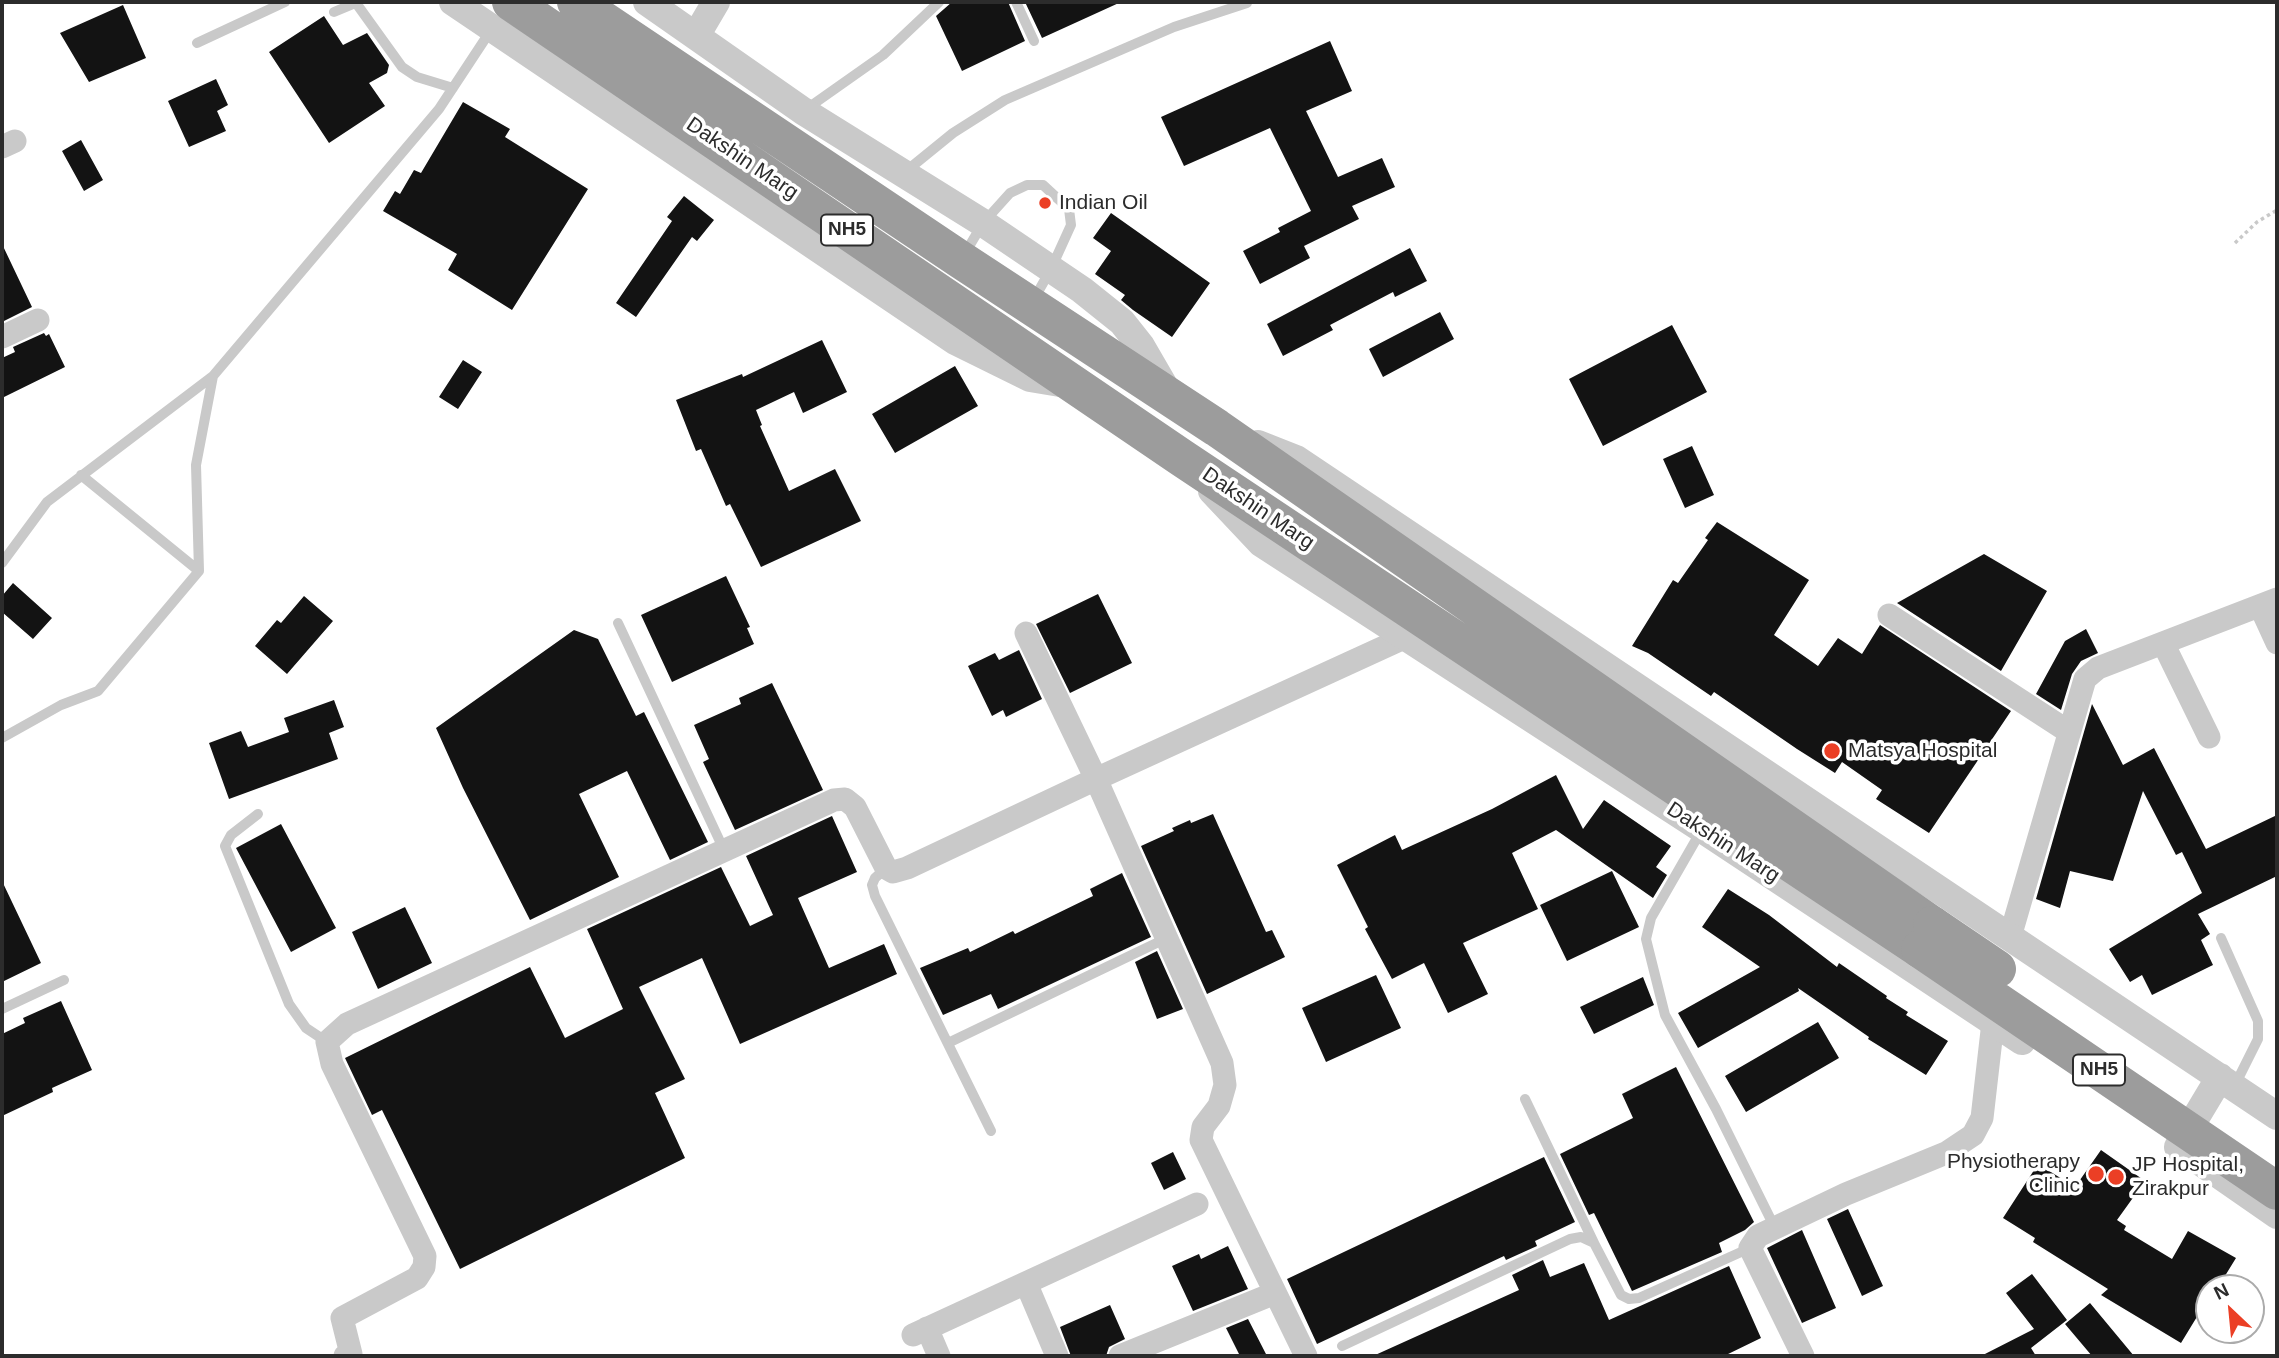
<!DOCTYPE html>
<style>
body{margin:0}
#map{position:relative;width:2279px;height:1358px;overflow:hidden;background:#fff;font-family:Arial,sans-serif}
canvas{display:block}
.frame{position:absolute;inset:0;border:4px solid #2c2c2c;pointer-events:none}
.north{position:absolute;left:2195px;top:1274px;width:70px;height:70px;box-sizing:border-box;background:#fff;border:2px solid #ababab;border-radius:50%;rotate:334deg;font-size:19px;font-weight:700;line-height:28px;text-align:center;color:#2c2c2c}
.north::after{content:'';display:block;margin:auto;width:24px;height:32px;background:#eb3f25;clip-path:polygon(50% 0,100% 100%,50% 72%,0 100%)}
</style>
<div id="map">
<canvas width="2279" height="1358"></canvas>
<div class="frame"></div>
<div class="north">N</div>
</div>
<script>
const context = document.querySelector('canvas').getContext('2d');
context.lineJoin = 'round';
function fill(path, color) {
  context.fillStyle = color;
  context.fill(path, 'evenodd');
}
function poly(rows) {
  const path = new Path2D();
  for (const r of rows) {
    path.moveTo(r[0], r[1]);
    for (let i = 2; i < r.length; i += 2) path.lineTo(r[i], r[i + 1]);
  }
  return path;
}
function strokePath(path, color, width, dash) {
  context.strokeStyle = color;
  context.lineWidth = width;
  context.lineCap = dash ? 'butt' : 'round';
  context.setLineDash(dash || []);
  context.stroke(path);
}
function label(font, color, halo, rows, align = 'center') {
  context.font = font + ' Arial,sans-serif';
  context.lineWidth = 7;
  context.setLineDash([]);
  context.textBaseline = 'middle';
  context.strokeStyle = halo;
  context.fillStyle = color;
  for (const [text, x, y, turn = 0] of rows) {
    context.save();
    context.translate(x, y);
    context.rotate((+turn || 0) * Math.PI / 180);
    context.textAlign = isNaN(turn) ? turn : align;
    if (halo) context.strokeText(text, 0, 0);
    context.fillText(text, 0, 0);
    context.restore();
  }
}
const building = poly([
 [952,2,1008,2,1025,41,962,71,936,16],
 [1025,2,1121,2,1042,38],
 [123,5,146,58,89,82,60,33],
 [324,16,343,45,367,33,389,65,387,73,369,83,385,106,329,143,269,52],
 [1330,41,1352,91,1306,111,1338,177,1382,158,1395,187,1352,206,1359,219,1304,246,1310,258,1260,284,1243,251,1280,232,1278,228,1311,211,1270,128,1184,166,1161,117],
 [216,79,228,105,217,111,226,131,189,147,168,101],
 [463,102,510,129,505,137,588,189,512,310,448,270,457,254,383,211,395,191,400,194,414,170,421,173],
 [81,140,103,180,84,191,62,151],
 [684,196,714,220,697,241,692,237,636,317,616,303,672,221,667,217],
 [1111,213,1210,283,1172,337,1133,310,1121,300,1125,295,1095,274,1111,251,1093,238],
 [2,244,32,307,2,322],
 [1410,248,1427,281,1395,297,1393,292,1330,325,1333,330,1283,356,1267,324],
 [1440,312,1454,339,1383,377,1369,349],
 [1672,325,1707,392,1603,446,1569,379],
 [44,333,46,336,49,334,65,367,2,398,2,358,15,352,13,347],
 [822,340,847,392,803,413,794,392,756,410,762,425,760,426,789,491,835,469,861,521,761,567,730,504,726,506,701,449,696,451,676,400,742,374,743,377],
 [463,360,482,372,458,409,439,397],
 [955,366,978,406,895,453,872,414],
 [1692,446,1714,495,1685,508,1663,459],
 [1717,522,1809,580,1774,635,1818,666,1838,638,1862,654,1880,625,2011,711,1929,833,1876,799,1882,790,1842,762,1835,773,1797,749,1714,692,1711,696,1648,653,1632,646,1673,580,1678,583,1708,540,1705,538],
 [1984,554,2047,591,2001,671,1897,603],
 [726,576,750,627,747,628,754,644,672,682,641,615],
 [13,583,52,618,33,639,2,612,2,596],
 [1098,594,1132,663,1070,693,1036,624],
 [304,596,333,621,287,674,255,646,277,620,281,623],
 [2086,629,2098,653,2081,661,2072,674,2061,710,2036,694,2065,641],
 [574,630,598,639,636,716,644,712,708,842,670,860,627,771,579,794,619,877,530,920,463,788,436,728],
 [1019,650,1042,699,1006,717,1003,710,992,716,968,666,995,653,999,660],
 [772,683,823,790,735,830,703,762,709,759,694,725,741,704,739,698],
 [334,700,344,727,329,733,338,759,229,799,209,743,241,731,248,747,289,732,284,718],
 [2092,704,2123,765,2154,748,2206,849,2277,815,2277,876,2198,914,2210,934,2201,940,2213,965,2152,995,2142,975,2130,982,2109,949,2202,893,2182,852,2176,855,2143,791,2113,881,2070,871,2060,908,2036,899],
 [1556,775,1583,829,1604,800,1671,846,1656,867,1667,875,1653,898,1556,830,1512,853,1538,909,1463,943,1488,994,1448,1013,1424,963,1392,979,1365,929,1368,927,1337,865,1395,835,1402,850,1492,809],
 [1213,814,1266,932,1272,930,1285,957,1207,994,1141,846,1174,831,1172,828,1190,820,1191,823],
 [832,816,857,872,798,898,829,968,884,944,897,974,740,1044,702,958,639,987,685,1079,655,1093,685,1158,460,1269,382,1110,372,1115,345,1058,530,967,565,1038,623,1009,587,929,721,867,750,926,773,915,746,856],
 [281,824,336,928,291,952,236,848],
 [1612,871,1639,927,1567,961,1540,905],
 [1122,873,1151,937,998,1009,991,994,943,1015,920,968,968,948,970,952,1013,931,1015,934,1093,896,1090,889],
 [2,881,41,963,2,982],
 [1728,889,1769,915,1837,967,1839,963,1887,996,1886,998,1908,1012,1906,1015,1948,1041,1926,1075,1868,1039,1869,1037,1798,988,1799,991,1698,1048,1678,1013,1760,967,1702,927],
 [405,907,432,963,378,989,352,932],
 [1157,951,1183,1009,1157,1019,1135,962],
 [1376,975,1401,1028,1326,1062,1302,1008],
 [1643,977,1654,1005,1594,1034,1580,1007],
 [61,1001,92,1070,52,1088,53,1092,2,1116,2,1034,25,1023,23,1018],
 [1818,1022,1839,1058,1746,1112,1725,1076],
 [1676,1067,1754,1222,1745,1230,1719,1243,1722,1252,1632,1291,1594,1213,1589,1215,1560,1154,1633,1118,1622,1094],
 [2101,1150,2145,1181,2117,1220,2126,1226,2124,1230,2172,1259,2188,1231,2236,1258,2220,1284,2218,1283,2215,1288,2209,1288,2209,1297,2181,1343,2101,1295,2108,1289,2033,1242,2035,1238,2003,1218,2038,1164,2075,1187],
 [1173,1152,1186,1179,1164,1190,1151,1163],
 [1544,1157,1575,1222,1535,1241,1537,1246,1506,1260,1504,1256,1317,1344,1287,1279],
 [1848,1209,1883,1286,1862,1296,1827,1219],
 [1802,1230,1836,1308,1802,1323,1767,1248],
 [1228,1246,1248,1289,1193,1311,1172,1266,1199,1254,1201,1259],
 [1543,1260,1550,1277,1584,1263,1609,1320,1729,1266,1761,1338,1724,1356,1373,1356,1519,1290,1512,1275],
 [2032,1274,2067,1320,2031,1348,2036,1356,1981,1356,2034,1329,2006,1293],
 [2090,1303,2134,1356,2092,1356,2065,1324],
 [1110,1305,1125,1339,1109,1347,1106,1356,1071,1356,1060,1327],
 [1248,1319,1267,1356,1240,1356,1226,1328]
]);
const path = poly([
 [2235,243,2257,222,2277,210]
]);
const service = poly([
 [1016,2,1034,41],
 [356,3,402,67,417,77,453,88],
 [334,12,358,2],
 [197,43,285,2],
 [805,110,883,55,939,2],
 [905,172,953,133,1005,100,1174,27,1247,3],
 [964,255,983,223,1010,193,1027,185,1043,185,1069,209,1071,225,1051,269,1034,299],
 [81,475,199,571],
 [2,563,47,502,213,376,439,109,491,30],
 [618,623,724,850],
 [2,738,61,705,98,691,199,571,196,465,213,376],
 [258,814,231,835,225,846,289,1004,306,1028,327,1042],
 [1701,831,1651,918,1646,939,1665,1015,1716,1109,1774,1226],
 [886,868,875,878,872,885,875,896,991,1131],
 [2221,938,2258,1021,2258,1039,2234,1087],
 [2,1009,64,980],
 [948,1043,1167,938],
 [1525,1099,1594,1243],
 [1342,1346,1570,1239,1581,1237,1594,1243,1621,1295,1629,1299,1639,1298,1750,1248]
]);
const minor = poly([
 [2,147,15,141],
 [2,337,38,320],
 [2260,606,2277,643],
 [1889,615,2069,732],
 [1026,633,1096,779,1222,1063,1225,1085,1219,1106,1203,1127,1201,1140,1306,1356],
 [2163,643,2209,737],
 [2010,937,2085,679,2098,668,2277,599],
 [1026,1283,1057,1356],
 [927,1328,939,1356],
 [913,1335,1197,1204],
 [345,1356,351,1354,342,1318,417,1278,424,1267,425,1256,332,1064,327,1042,347,1024,834,800,845,799,855,807,886,868,893,872,907,868,1096,779,1406,637],
 [1120,1356,1275,1293],
 [1803,1356,1750,1248,1758,1236,1846,1194,1946,1153,1973,1135,1982,1118,1993,1022]
]);
const tertiary = poly([
 [453,2,955,341,1030,378,1066,384],
 [647,2,803,111,983,223,1082,290,1122,322,1141,346,1170,396],
 [696,36,716,2],
 [1258,444,1296,459,2277,1116],
 [1212,491,1261,543,1702,829,2022,1041],
 [2178,1147,2220,1077],
 [2192,1156,2277,1215]
]);
const trunk = poly([
 [511,2,1182,458,1920,949],
 [576,2,961,260,1217,428,1932,925]
]);
const trunkBridge = poly([
 [1932,925,1997,969],
 [1920,949,2277,1191]
]);
const markers = [
 [1045,203,7,"#eb3f25"],
 [1832,751,9,"#eb3f25"],
 [2096,1174,9,"#eb3f25"],
 [2116,1177,9,"#eb3f25"]
];
const shields = [
 [847,230,52],
 [2099,1070,52]
];
const shieldNames = [
 ["NH5",847,230],
 ["NH5",2099,1070]
];
const streetNames = [
 ["Dakshin Marg",742,159,34],
 ["Dakshin Marg",1258,509,34],
 ["Dakshin Marg",1723,843,33]
];
const poiNames = [
 ["Indian Oil",1059,203],
 ["Matsya Hospital",1848,751],
 ["Physiotherapy",2080,1162,"right"],
 ["Clinic",2080,1186,"right"],
 ["JP Hospital,",2132,1165],
 ["Zirakpur",2132,1189]
];
fill(building, '#131313');
strokePath(path, '#c9c9c9', 3.5, [3.5, 3.5]);
strokePath(service, '#c9c9c9', 10);
strokePath(minor, '#c9c9c9', 23);
strokePath(tertiary, '#c9c9c9', 28);
strokePath(trunk, '#9c9c9c', 38);
strokePath(trunkBridge, '#9c9c9c', 38);
for (const [x, y, r, color] of markers) {
  const dot = new Path2D();
  dot.arc(x, y, r, 0, 2 * Math.PI);
  context.fillStyle = color;
  context.fill(dot);
  strokePath(dot, '#fff', 2.5);
}
for (const [x, y, w] of shields) {
  const box = new Path2D();
  box.roundRect(x - w / 2, y - 15.5, w, 31, 5);
  context.fillStyle = '#fff';
  context.fill(box);
  strokePath(box, '#2c2c2c', 2);
}
label('bold 19px', '#2c2c2c', null, shieldNames);
label('21px', '#2c2c2c', '#fff', streetNames);
label('21px', '#2c2c2c', '#fff', poiNames, 'left');
</script>
